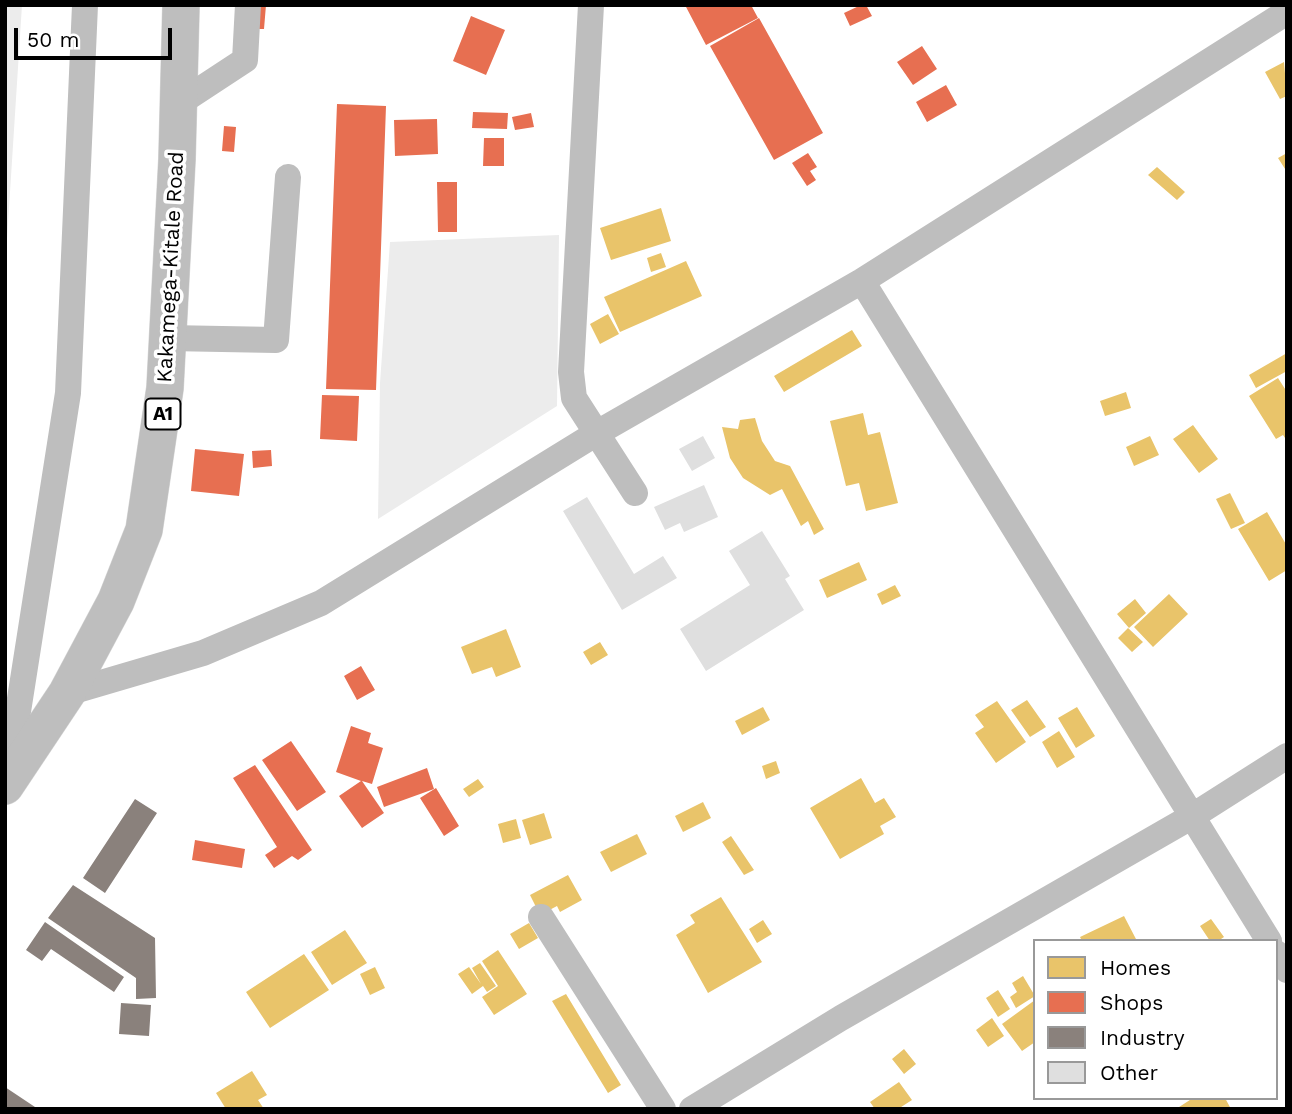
<!DOCTYPE html>
<style>
body{margin:0}
#map{position:relative;width:1292px;height:1114px;overflow:hidden;background:#fff;font-family:"Work Sans",sans-serif}
canvas{display:block}
.frame{position:absolute;inset:0;border:7px solid #000;pointer-events:none}
.legend{position:absolute;left:1033px;top:939px;width:245px;height:161px;box-sizing:border-box;background:#fff;border:2px solid #999;margin:0;padding:9px 12px;list-style:none;font-size:21px;color:#000}
.legend li{display:flex;align-items:center;gap:14px;height:35px}
.legend b{width:35px;border:2px solid #999}
.scale{position:absolute;left:14px;top:28px;width:158px;height:32px;box-sizing:border-box;border:4px solid #000;border-top:0;padding-left:9px;font-size:21px;line-height:24px;white-space:nowrap;color:#000;-webkit-text-stroke:5px #fff;paint-order:stroke}
</style>
<div id="map">
<canvas width="1292" height="1114"></canvas>
<div class="frame"></div>
<ul class="legend">
<li><b style="height:19px;background:#e9c46a"></b>Homes</li>
<li><b style="height:19px;background:#e76f51"></b>Shops</li>
<li><b style="height:19px;background:#8a817c"></b>Industry</li>
<li><b style="height:19px;background:#dfdfdf"></b>Other</li>
</ul>
<div class="scale">50 m</div>
</div>
<script>
const context = document.querySelector('canvas').getContext('2d');
context.lineJoin = 'round';
function fill(path, color) {
  context.fillStyle = color;
  context.fill(path, 'evenodd');
}
function poly(rows) {
  const path = new Path2D();
  for (const r of rows) {
    path.moveTo(r[0], r[1]);
    for (let i = 2; i < r.length; i += 2) path.lineTo(r[i], r[i + 1]);
  }
  return path;
}
function strokePath(path, color, width, dash) {
  context.strokeStyle = color;
  context.lineWidth = width;
  context.lineCap = dash ? 'butt' : 'round';
  context.setLineDash(dash || []);
  context.stroke(path);
}
function label(font, color, halo, rows, align = 'center') {
  context.font = font + ' "Work Sans",sans-serif';
  context.lineWidth = 7;
  context.setLineDash([]);
  context.textBaseline = 'middle';
  context.strokeStyle = halo;
  context.fillStyle = color;
  for (const [text, x, y, turn = 0] of rows) {
    context.save();
    context.translate(x, y);
    context.rotate((+turn || 0) * Math.PI / 180);
    context.textAlign = isNaN(turn) ? turn : align;
    if (halo) context.strokeText(text, 0, 0);
    context.fillText(text, 0, 0);
    context.restore();
  }
}
const green = poly([
 [5,5,22,5,5,270],
 [559,235,557,406,378,519,380,383,390,242]
]);
const homes = poly([
 [1284,62,1287,96,1280,99,1265,72],
 [1287,153,1287,172,1278,158],
 [1157,167,1185,192,1177,200,1148,175],
 [661,208,671,241,611,260,600,228],
 [661,253,666,267,651,272,647,258],
 [686,261,702,296,620,332,604,297],
 [608,314,619,334,600,344,590,324],
 [852,330,862,346,784,392,774,376],
 [1287,353,1287,371,1256,388,1249,375],
 [1278,378,1287,392,1287,441,1283,435,1276,439,1249,396],
 [1126,392,1131,408,1105,416,1100,401],
 [863,413,868,435,880,432,898,503,866,511,859,483,846,486,830,421],
 [755,418,762,441,775,461,790,466,824,529,814,535,808,521,801,526,782,489,770,495,743,478,730,458,722,427,738,429,740,420],
 [1193,425,1218,459,1199,473,1173,439],
 [1150,436,1159,455,1134,466,1126,447],
 [1230,493,1245,523,1231,529,1216,499],
 [1267,512,1287,546,1287,570,1269,581,1238,529],
 [859,562,867,580,827,598,819,580],
 [895,585,901,596,882,605,877,594],
 [1169,594,1188,614,1153,647,1134,627],
 [1135,599,1146,613,1129,628,1117,614],
 [1128,628,1143,642,1132,652,1118,638],
 [506,629,521,667,496,677,492,667,472,674,461,647],
 [600,642,608,655,591,665,583,652],
 [1027,700,1046,727,1030,737,1011,710],
 [997,701,1026,742,996,763,975,733,984,727,975,715],
 [763,707,770,720,742,735,735,721],
 [1077,707,1095,736,1076,748,1058,718],
 [1059,731,1075,757,1057,768,1042,742],
 [776,761,780,773,766,779,762,766],
 [861,778,875,803,884,798,896,817,880,826,884,834,840,859,810,808],
 [478,779,484,787,469,797,463,789],
 [703,802,711,818,683,832,675,816],
 [544,813,552,838,530,845,522,820],
 [516,819,521,838,503,843,498,824],
 [637,834,647,854,611,872,600,852],
 [731,836,754,870,744,875,722,842],
 [568,875,582,900,560,912,557,906,540,915,530,895],
 [721,897,762,962,708,993,676,935,695,923,690,915],
 [1124,916,1137,941,1082,941,1080,937],
 [1211,919,1224,937,1218,941,1210,941,1200,926],
 [763,920,772,934,757,943,749,929],
 [529,923,538,938,519,949,510,934],
 [345,930,367,963,332,985,311,952],
 [498,950,527,994,494,1015,482,997,498,986,482,961],
 [304,954,329,990,270,1028,246,992],
 [480,963,496,986,487,992,483,986,472,994,458,974,469,967,481,984,472,968],
 [375,967,385,988,370,995,360,974],
 [1023,976,1035,996,1016,1008,1010,997,1017,992,1012,983],
 [998,990,1010,1009,998,1017,986,998],
 [566,994,621,1085,608,1093,552,1001],
 [1035,1000,1035,1042,1022,1051,1002,1024],
 [992,1018,1004,1036,988,1047,976,1030],
 [904,1049,916,1064,904,1074,892,1059],
 [252,1071,267,1095,258,1100,264,1109,226,1109,216,1093],
 [899,1082,912,1100,898,1109,875,1109,870,1102],
 [1193,1098,1225,1098,1231,1109,1176,1109]
]);
const shops = poly([
 [237,5,266,5,264,29,236,29],
 [685,5,751,5,758,18,706,45],
 [861,5,866,5,872,16,850,26,844,13],
 [471,16,505,30,486,75,453,61],
 [759,18,823,133,774,160,710,46],
 [922,46,937,69,913,85,897,62],
 [946,85,957,105,927,122,916,102],
 [337,104,386,106,376,390,326,389],
 [473,112,508,113,507,129,472,128],
 [531,113,534,127,515,130,512,117],
 [437,119,438,154,395,156,394,120],
 [224,126,236,127,234,152,222,151],
 [484,138,504,138,504,166,483,166],
 [808,153,817,167,810,171,816,180,807,186,792,163],
 [437,182,457,182,457,232,438,232],
 [322,395,359,396,357,441,320,439],
 [195,449,244,454,239,496,191,491],
 [271,450,272,466,253,468,252,451],
 [361,666,375,690,357,700,344,676],
 [351,726,371,733,368,743,383,748,372,784,362,781,384,813,362,828,339,796,361,781,336,772],
 [291,741,326,792,297,811,262,760],
 [255,765,312,850,298,860,292,856,274,868,265,855,277,847,233,778],
 [427,768,434,789,384,807,377,787],
 [436,788,459,826,444,836,420,798],
 [195,840,245,849,242,868,192,860]
]);
const industry = poly([
 [135,799,157,813,105,893,83,878],
 [73,885,155,938,156,998,136,999,136,978,48,918],
 [45,922,124,977,114,992,51,949,42,961,26,950],
 [121,1003,151,1005,149,1036,119,1034],
 [5,1087,38,1109,5,1109]
]);
const building = poly([
 [703,436,715,458,692,471,679,449],
 [704,485,718,517,684,532,680,523,665,530,654,507],
 [587,497,634,574,663,556,677,578,622,610,563,511],
 [762,531,790,576,785,579,804,610,706,671,680,629,750,585,729,551]
]);
const minor = poly([
 [591,5,571,372,574,398,635,493],
 [178,104,245,60,248,5],
 [862,281,1269,941],
 [168,338,276,340,288,177],
 [67,693,203,653,321,603,597,433,862,281,1287,12],
 [11,756,68,393,85,5],
 [541,917,663,1109],
 [1276,953,1287,970],
 [692,1109,841,1018,1191,817,1287,756]
]);
const highway = poly([
 [5,786,67,693,116,601,144,530,165,388,177,159,181,5]
]);
const shields = [
 [163,414,35]
];
const shieldNames = [
 ["A1",163,414]
];
const streetNames = [
 ["Kakamega-Kitale Road",171,267,-87]
];
fill(green, '#ececec');
fill(homes, '#e9c46a');
fill(shops, '#e76f51');
fill(industry, '#8a817c');
fill(building, '#dfdfdf');
strokePath(highway, '#dbdbdb', 38);
strokePath(minor, '#bebebe', 26);
strokePath(highway, '#bebebe', 37);
for (const [x, y, w] of shields) {
  const box = new Path2D();
  box.roundRect(x - w / 2, y - 15.5, w, 31, 5);
  context.fillStyle = '#fff';
  context.fill(box);
  strokePath(box, '#000', 2);
}
label('bold 19px', '#000', null, shieldNames);
label('21px', '#000', '#fff', streetNames);
</script>
